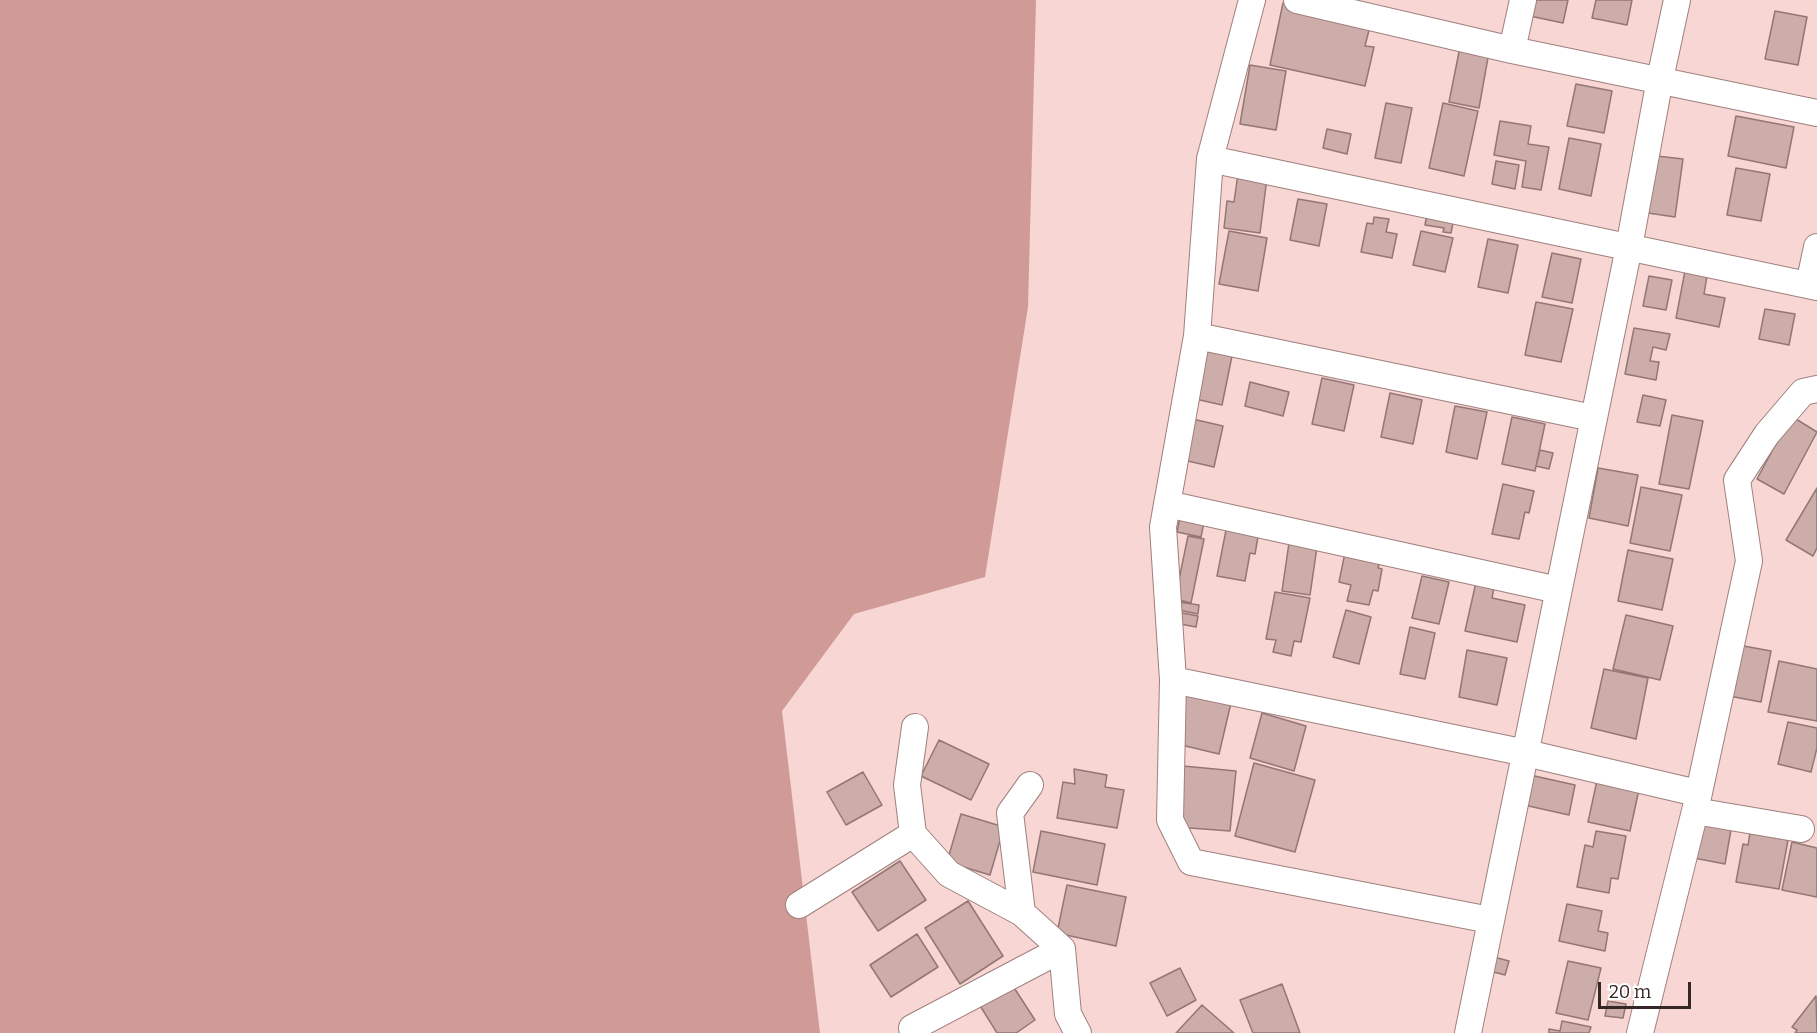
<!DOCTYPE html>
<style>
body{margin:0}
#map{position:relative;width:1817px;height:1033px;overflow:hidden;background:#f7d6d3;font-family:Bitter,serif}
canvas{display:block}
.scale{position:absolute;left:1598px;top:982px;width:93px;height:27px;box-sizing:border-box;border:3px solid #342726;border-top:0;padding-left:8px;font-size:18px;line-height:21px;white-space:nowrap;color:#342726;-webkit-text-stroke:4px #fff;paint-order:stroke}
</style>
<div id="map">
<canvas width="1817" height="1033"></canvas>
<div class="scale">20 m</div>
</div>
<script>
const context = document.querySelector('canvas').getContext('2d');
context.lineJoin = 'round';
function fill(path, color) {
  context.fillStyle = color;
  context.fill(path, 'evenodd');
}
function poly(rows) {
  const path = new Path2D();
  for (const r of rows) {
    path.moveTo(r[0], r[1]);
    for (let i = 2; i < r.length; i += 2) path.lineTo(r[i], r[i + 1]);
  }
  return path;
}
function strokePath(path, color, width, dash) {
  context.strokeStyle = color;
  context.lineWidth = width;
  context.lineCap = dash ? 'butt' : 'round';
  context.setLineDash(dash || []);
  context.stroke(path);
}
const forest = poly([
 [0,0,1036,0,1028,307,985,577,854,614,782,711,820,1033,0,1033]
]);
const building = poly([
 [1528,0,1568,0,1563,23,1525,15,1528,0],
 [1596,0,1632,0,1627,25,1592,18,1596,0],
 [1283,3,1371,22,1365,46,1374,47,1365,86,1270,65,1283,3],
 [1775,11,1807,17,1798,65,1765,59,1775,11],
 [1460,47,1489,52,1479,108,1449,102,1460,47],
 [1250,65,1286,71,1276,130,1240,124,1250,65],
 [1576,84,1612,91,1604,133,1567,126,1576,84],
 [1386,103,1412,108,1401,163,1375,158,1386,103],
 [1443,103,1478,111,1464,176,1429,168,1443,103],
 [1736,116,1794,127,1786,168,1728,156,1736,116],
 [1500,121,1531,126,1528,144,1549,147,1541,190,1522,187,1526,161,1494,155,1500,121],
 [1327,129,1351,134,1347,154,1323,148,1327,129],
 [1569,138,1601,144,1591,196,1559,189,1569,138],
 [1657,156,1683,159,1675,217,1648,213,1657,156],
 [1496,161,1519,165,1515,189,1492,184,1496,161],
 [1736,168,1770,174,1761,221,1727,215,1736,168],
 [1238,174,1267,178,1260,233,1224,228,1227,201,1234,202,1238,174],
 [1298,199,1327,204,1319,246,1290,240,1298,199],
 [1428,208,1455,213,1451,233,1443,232,1444,228,1425,225,1428,208],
 [1374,217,1389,219,1386,232,1397,234,1392,258,1361,252,1367,223,1373,224,1374,217],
 [1229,231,1267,238,1258,291,1219,284,1229,231],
 [1421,231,1453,238,1445,272,1413,265,1421,231],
 [1488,239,1518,245,1508,293,1478,287,1488,239],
 [1552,253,1581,259,1572,303,1542,297,1552,253],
 [1685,271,1707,276,1704,294,1725,298,1719,327,1676,318,1685,271],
 [1649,276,1672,280,1666,310,1643,306,1649,276],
 [1536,302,1573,309,1561,362,1525,355,1536,302],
 [1765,309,1795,314,1789,345,1759,339,1765,309],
 [1634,328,1670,334,1666,350,1653,347,1650,361,1659,362,1656,380,1625,374,1634,328],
 [1201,350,1232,356,1222,405,1191,398,1201,350],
 [1322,378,1354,385,1344,431,1312,424,1322,378],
 [1250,382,1289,392,1283,416,1245,406,1250,382],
 [1390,393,1422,400,1413,444,1381,437,1390,393],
 [1643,395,1666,400,1660,426,1637,422,1643,395],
 [1455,406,1487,412,1477,459,1446,452,1455,406],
 [1672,415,1703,421,1689,489,1659,484,1672,415],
 [1791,416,1817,432,1784,494,1757,479,1791,416],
 [1512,417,1545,424,1535,471,1502,464,1512,417],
 [1188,418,1223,426,1214,467,1179,459,1188,418],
 [1540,450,1553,453,1549,469,1536,466,1540,450],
 [1598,468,1638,475,1628,526,1589,518,1598,468],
 [1503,484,1534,491,1529,513,1525,512,1519,539,1492,534,1503,484],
 [1641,487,1682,495,1670,551,1630,543,1641,487],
 [1817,488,1817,548,1813,556,1786,540,1817,488],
 [1181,512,1205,517,1201,537,1177,532,1181,512],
 [1227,525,1259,531,1255,554,1250,553,1245,581,1217,576,1227,525],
 [1188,536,1204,539,1191,603,1175,599,1188,536],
 [1289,543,1317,547,1310,595,1282,591,1289,543],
 [1628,550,1673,559,1662,610,1618,601,1628,550],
 [1345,553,1381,556,1378,568,1382,569,1378,591,1373,590,1369,605,1347,601,1351,585,1339,582,1345,553],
 [1422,576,1449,582,1439,624,1412,618,1422,576],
 [1477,578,1495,582,1492,598,1525,605,1517,642,1465,631,1477,578],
 [1275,592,1310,598,1301,642,1294,641,1291,656,1273,652,1276,640,1266,639,1275,592],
 [1179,602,1199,605,1198,614,1178,610,1179,602],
 [1346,610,1371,617,1359,664,1333,657,1346,610],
 [1177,612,1198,616,1196,627,1175,623,1177,612],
 [1626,615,1673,626,1660,680,1613,669,1626,615],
 [1410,627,1435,633,1425,679,1400,674,1410,627],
 [1738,645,1771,651,1761,702,1729,696,1738,645],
 [1467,650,1507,658,1497,705,1459,697,1467,650],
 [1779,661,1817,669,1817,721,1768,712,1779,661],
 [1604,669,1648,678,1636,739,1591,728,1604,669],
 [1185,692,1231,703,1219,754,1173,743,1185,692],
 [1262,713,1306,726,1294,771,1250,758,1262,713],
 [1788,722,1817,728,1817,748,1811,772,1778,764,1788,722],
 [939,740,989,764,971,800,921,776,939,740],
 [1254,763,1315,780,1295,852,1235,836,1254,763],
 [1183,766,1236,771,1230,831,1177,827,1183,766],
 [1074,769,1107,775,1105,787,1124,790,1117,828,1057,818,1063,782,1075,784,1074,769],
 [863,772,882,805,846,825,827,792,863,772],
 [1530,775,1575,785,1569,815,1524,805,1530,775],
 [1598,776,1640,785,1630,831,1588,822,1598,776],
 [961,814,1004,827,990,875,947,862,961,814],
 [1702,818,1732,824,1725,864,1694,858,1702,818],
 [1041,831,1105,844,1097,885,1033,872,1041,831],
 [1596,831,1626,836,1618,879,1611,878,1609,893,1577,887,1585,845,1593,847,1596,831],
 [1750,833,1788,840,1779,889,1736,882,1743,844,1748,845,1750,833],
 [1792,842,1817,848,1817,897,1782,890,1792,842],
 [900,861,926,900,878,931,852,892,900,861],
 [1067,885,1126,897,1116,946,1057,933,1067,885],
 [968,901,1003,956,960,984,925,928,968,901],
 [1567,904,1602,911,1598,931,1608,933,1605,951,1559,941,1567,904],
 [917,934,938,967,891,997,870,965,917,934],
 [1490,956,1509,961,1505,975,1486,970,1490,956],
 [1568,961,1601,968,1588,1020,1556,1013,1568,961],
 [1180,968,1196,1000,1167,1016,1150,983,1180,968],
 [1011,983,1035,1020,1016,1033,997,1033,979,1004,1011,983],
 [1282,984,1300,1033,1253,1033,1240,1000,1282,984],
 [1816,996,1817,1033,1795,1033,1797,1030,1792,1027,1816,996],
 [1608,1001,1626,1004,1623,1018,1605,1016,1608,1001],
 [1202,1005,1234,1033,1176,1033,1202,1005],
 [1562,1021,1591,1027,1589,1033,1549,1033,1549,1029,1560,1031,1562,1021]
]);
const minor = poly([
 [1252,0,1210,159,1197,336,1163,527,1173,680,1170,820,1191,862,1490,920],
 [1297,0,1512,50,1817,113],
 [1512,50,1523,0],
 [1210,159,1817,287],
 [1809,285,1817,247],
 [1197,336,1593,418],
 [1167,504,1558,590],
 [1173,680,1526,753,1697,793],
 [915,727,907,785,913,834,949,874,1022,913,1062,949,1068,1014,1078,1033],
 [1695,811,1801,829],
 [799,905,913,834],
 [1022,913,1010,813,1030,785],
 [912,1028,1062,949],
 [1468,1033,1629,247,1660,79,1677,0],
 [1640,1033,1695,811,1749,561,1737,480,1767,434,1803,392,1817,389]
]);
fill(forest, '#d09b97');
fill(building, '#cdadaa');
strokePath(building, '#947674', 1.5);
strokePath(minor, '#9f807e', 28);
strokePath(minor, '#fff', 26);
</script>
